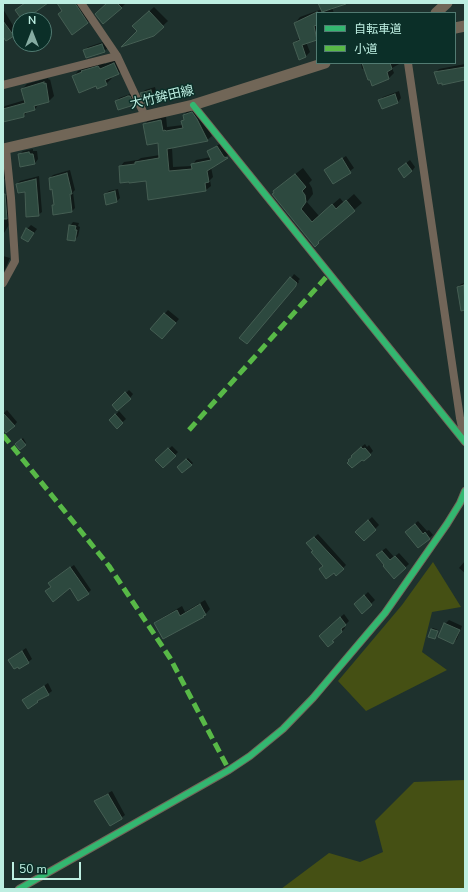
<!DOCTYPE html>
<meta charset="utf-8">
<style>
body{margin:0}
#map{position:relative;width:468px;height:892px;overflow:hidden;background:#1e312d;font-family:"Nunito Sans","Noto Sans JP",sans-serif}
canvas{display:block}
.frame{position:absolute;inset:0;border:4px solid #bdeee1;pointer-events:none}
.legend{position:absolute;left:316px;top:12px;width:140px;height:52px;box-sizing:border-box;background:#0b2f28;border:1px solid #527b72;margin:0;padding:5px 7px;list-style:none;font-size:12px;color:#bdeee1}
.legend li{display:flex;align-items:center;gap:8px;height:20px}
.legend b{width:20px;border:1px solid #527b72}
.north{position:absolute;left:12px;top:12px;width:40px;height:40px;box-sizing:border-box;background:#0b2f28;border:1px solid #527b72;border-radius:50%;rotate:0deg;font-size:11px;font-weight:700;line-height:16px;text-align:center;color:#bdeee1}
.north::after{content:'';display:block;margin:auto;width:14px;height:18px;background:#85aca2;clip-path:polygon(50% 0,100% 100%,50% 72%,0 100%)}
.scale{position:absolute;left:12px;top:862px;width:69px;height:18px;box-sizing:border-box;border:2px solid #bdeee1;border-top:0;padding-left:5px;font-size:12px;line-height:14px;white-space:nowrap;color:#bdeee1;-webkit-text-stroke:3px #0b2f28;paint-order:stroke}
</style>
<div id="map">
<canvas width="468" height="892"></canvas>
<div class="frame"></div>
<ul class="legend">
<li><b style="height:5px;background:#33b770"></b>自転車道</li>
<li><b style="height:5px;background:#58b947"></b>小道</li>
</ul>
<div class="north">N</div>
<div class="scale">50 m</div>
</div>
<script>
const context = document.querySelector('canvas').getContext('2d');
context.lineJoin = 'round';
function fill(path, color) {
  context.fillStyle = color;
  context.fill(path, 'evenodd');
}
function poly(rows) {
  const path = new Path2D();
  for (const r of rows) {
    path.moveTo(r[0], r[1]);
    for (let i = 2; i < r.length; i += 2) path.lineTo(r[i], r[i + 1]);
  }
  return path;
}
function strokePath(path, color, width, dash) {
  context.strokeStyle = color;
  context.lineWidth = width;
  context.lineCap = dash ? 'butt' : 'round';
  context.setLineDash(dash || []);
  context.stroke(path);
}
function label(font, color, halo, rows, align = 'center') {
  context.font = font + ' "Nunito Sans","Noto Sans JP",sans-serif';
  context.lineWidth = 3;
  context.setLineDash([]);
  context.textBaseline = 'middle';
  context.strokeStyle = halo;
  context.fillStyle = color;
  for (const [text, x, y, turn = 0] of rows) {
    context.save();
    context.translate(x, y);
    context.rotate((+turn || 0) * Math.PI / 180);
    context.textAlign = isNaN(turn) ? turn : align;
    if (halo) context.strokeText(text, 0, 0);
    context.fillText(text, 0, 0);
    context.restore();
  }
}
const green = poly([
 [433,562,461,607,432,612,422,652,447,670,366,711,338,681,402,605],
 [465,780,465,889,281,889,329,853,360,862,383,852,375,821,414,782]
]);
const shadow = poly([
 [58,3,82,3,92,18,87,23,63,10],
 [108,3,123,3,125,4,121,8],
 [319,3,346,3,332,8,334,13,317,13,317,39,306,42,310,52,306,56,299,59,294,43,300,38,295,23,300,17,322,9],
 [154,7,168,21,153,35,138,31,134,26],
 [3,9,17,32,13,35,3,35],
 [106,41,108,48,104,51,85,50,88,47],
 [120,58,124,68,119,73,111,76,112,78,106,84,97,85,73,77,78,71,88,66,104,62,105,64],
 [361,63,401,63,392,68,394,73,389,78,365,68,362,69],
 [465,64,465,79,436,72,439,69],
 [48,78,49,80,50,79,54,96,49,101,39,104,35,109,28,111,24,116,3,119,3,108,5,106,25,100,22,89,27,84],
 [155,87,158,99,154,102,142,93,145,90],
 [399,91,401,98,398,102,382,108,380,100,383,97],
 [133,93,137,100,133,104,116,102,119,98],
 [197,108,202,114,212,136,207,140,172,147,173,167,192,166,196,160,211,157,209,152,222,142,231,153,211,167,213,177,210,180,211,186,206,190,149,199,147,180,120,167,124,162,138,160,141,158,160,155,159,142,145,124,149,119,166,116,167,127,183,125,182,121,185,118,184,115,188,110],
 [33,149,33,151,37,151,38,159,35,163,21,165,19,155,23,151],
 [346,156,354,168,333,183,325,170],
 [410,160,415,167,412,171,399,169],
 [3,161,8,175,3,180],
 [303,168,312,180,309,183,312,188,313,194,307,202,319,216,340,198,344,203,354,194,362,203,325,235,318,243,274,191],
 [70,170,75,190,73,192,75,208,72,211,53,205,55,203,50,178,53,175],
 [39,176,42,212,38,215,26,191,17,184,20,181],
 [118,189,120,198,116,202,105,194,109,191],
 [8,195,10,223,4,233,3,196],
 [73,222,79,223,78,226,80,227,78,236,75,240,70,226],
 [31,225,37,229,28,241,27,229],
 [3,256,10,258,3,274],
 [294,274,300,279,298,281,299,282,247,343],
 [465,283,465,299,460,299,458,287,461,284],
 [168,310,179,319,162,338,151,329],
 [129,390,133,394,130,398,114,405],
 [7,410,17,422,14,426,3,428,3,414],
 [119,411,126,419,117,427,111,420],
 [23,438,26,443,20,448,16,444],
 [365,444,367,447,369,445,373,451,364,460,355,452],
 [172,446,178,452,163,467,157,460],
 [188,458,193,463,182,472,178,467],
 [372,517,379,525,364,540,360,528],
 [418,521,427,531,429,530,433,535,418,547,409,529],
 [318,534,346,565,343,568,334,572,324,566,314,551,311,540],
 [386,548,394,557,399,553,409,564,394,578,385,565,380,552],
 [465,561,465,573,459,568],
 [74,565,91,590,88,593,70,587,46,591,51,586,49,583,52,580],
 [368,592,375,600,362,612,359,601],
 [205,600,210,609,204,616,164,638,155,623,160,619,182,606,185,612],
 [344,614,349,621,344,626,345,628,328,645,324,632],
 [449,620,462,626,457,639,453,643,445,624],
 [433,628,438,630,436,637,432,629],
 [26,648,32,659,20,668,9,660],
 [48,683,52,691,37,702,23,700],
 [112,791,125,815,121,818,95,802,99,798]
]);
const building = poly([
 [25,3,48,3,24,20,22,20,15,10,25,3],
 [57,3,75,3,88,23,72,35,58,14,62,11,57,3],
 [107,3,117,3,122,8,103,24,95,14,107,3],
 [318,3,346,3,346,4,322,12,318,3],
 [149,11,164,27,154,36,121,47,137,31,132,26,149,11],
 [317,12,317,25,314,26,317,40,302,45,306,57,299,60,293,43,300,40,294,23,317,12],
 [3,21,14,36,6,41,3,37,3,21],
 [102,44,105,52,86,58,83,50,102,44],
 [114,63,119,74,105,80,107,85,97,89,96,86,79,93,72,76,82,72,81,71,98,66,100,69,114,63],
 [362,63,390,63,392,69,387,72,389,79,372,86,370,80,368,80,362,63],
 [465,67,465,80,442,85,442,83,438,84,434,72,465,67],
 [44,82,44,84,46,83,49,102,34,106,35,110,24,113,24,117,3,122,3,109,25,103,21,89,44,82],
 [151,90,155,103,146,106,140,93,151,90],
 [395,94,398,103,382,109,378,100,395,94],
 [128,96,130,96,134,105,118,110,115,101,128,96],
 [192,112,197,119,208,141,167,149,169,171,192,169,191,164,211,160,207,151,217,146,224,157,228,158,207,171,209,182,205,183,206,191,148,200,146,181,129,183,129,182,120,183,119,166,135,164,135,162,159,158,158,143,147,145,143,124,161,120,163,131,165,130,166,131,183,128,181,121,184,120,183,115,192,112],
 [29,152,30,154,33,154,35,164,20,167,18,154,29,152],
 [342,158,351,173,333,184,324,170,342,158],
 [406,163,412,171,404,178,398,169,406,163],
 [67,173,72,194,70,194,72,212,53,215,52,205,54,205,52,189,50,190,49,178,67,173],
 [295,174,306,187,302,191,305,195,306,202,301,209,312,222,332,204,336,209,346,200,355,211,318,242,319,243,315,247,272,194,274,193,273,191,295,174],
 [36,179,39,216,26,217,25,192,18,193,16,184,36,179],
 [115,191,117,202,106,205,104,194,115,191],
 [3,194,5,194,7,219,3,219,3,194],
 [69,225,76,226,75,230,77,230,75,241,67,240,69,225],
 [26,228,34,233,28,242,21,238,26,228],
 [290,277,297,283,296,285,296,286,247,344,239,338,290,277],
 [464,285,465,310,461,311,457,287,464,285],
 [164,313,176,323,162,339,150,329,164,313],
 [125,392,131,399,117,411,112,405,125,392],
 [3,413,15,426,6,433,3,429,3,413],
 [115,414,123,423,117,429,109,420,115,414],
 [21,439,26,445,20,450,15,444,21,439],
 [361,447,363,449,365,448,371,455,364,461,362,460,352,468,347,463,349,461,348,460,352,457,351,456,361,447],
 [168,448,176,456,163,468,155,460,168,448],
 [186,459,192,465,182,473,177,467,186,459],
 [368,520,376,530,364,541,355,532,368,520],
 [415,524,423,534,425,532,430,539,418,548,405,532,415,524],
 [314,537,344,569,336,576,334,573,326,579,319,569,323,566,311,552,313,551,306,543,314,537],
 [382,551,390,560,395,556,406,568,394,579,383,566,384,565,376,555,382,551],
 [70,567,89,594,78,601,70,588,53,602,45,591,51,587,48,583,70,567],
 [364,595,372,605,362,614,354,604,364,595],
 [200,604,206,615,203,616,204,617,163,639,154,623,177,610,180,616,200,604],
 [340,617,346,625,341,629,342,632,332,641,334,642,328,647,319,636,340,617],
 [444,623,460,630,453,644,438,637,444,623],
 [431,629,438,631,435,639,428,637,431,629],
 [22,651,29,663,19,669,18,667,14,669,8,660,22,651],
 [44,686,49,695,37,701,38,702,28,709,22,700,44,686],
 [108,794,122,818,122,819,110,826,94,801,108,794]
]);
const street = poly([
 [81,3,117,56,145,116],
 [408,63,460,418,465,440],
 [3,85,117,56],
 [193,105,465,442],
 [3,283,15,261,11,198,6,149],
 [19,889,229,770,250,756,283,729,313,698,385,613,447,524,460,503,465,491]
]);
const secondary = poly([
 [436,13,447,3],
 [455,28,465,26],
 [3,149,193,105,325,63]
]);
const quiet = poly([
 [189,430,329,274],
 [3,435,109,566,170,658,229,770]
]);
const cycleway = poly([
 [193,105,465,442],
 [19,889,229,770,250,756,283,729,313,698,385,613,447,524,460,503,465,491]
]);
const streetNames = [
 ["大竹鉾田線",162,98,-13]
];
fill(green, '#455014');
fill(shadow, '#0007');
fill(building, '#2d493f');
strokePath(building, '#455e53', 1);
strokePath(street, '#716558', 8);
strokePath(secondary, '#716657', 11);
strokePath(quiet, '#58b947', 5, [10, 5]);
strokePath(cycleway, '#33b770', 6);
label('13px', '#bdeee1', '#0b2f28', streetNames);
</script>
